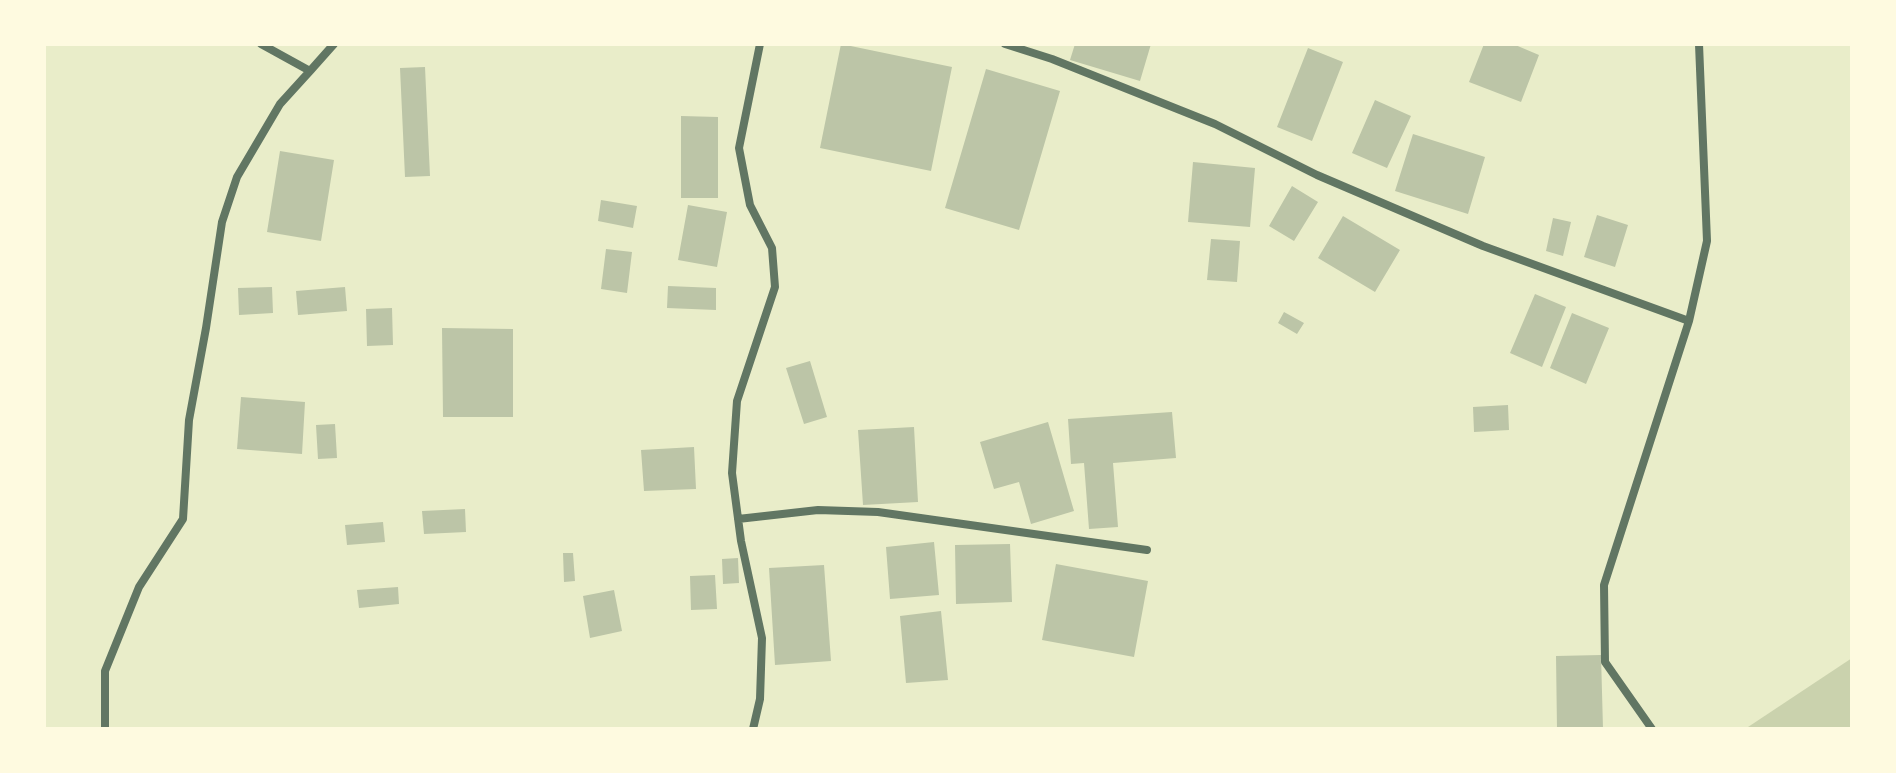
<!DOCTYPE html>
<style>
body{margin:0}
#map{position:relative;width:1896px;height:773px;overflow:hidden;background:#e9edc9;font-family:"Source Sans 3",sans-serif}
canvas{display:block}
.frame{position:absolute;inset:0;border:46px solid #fefae0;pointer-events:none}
</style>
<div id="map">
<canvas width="1896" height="773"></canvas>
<div class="frame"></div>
</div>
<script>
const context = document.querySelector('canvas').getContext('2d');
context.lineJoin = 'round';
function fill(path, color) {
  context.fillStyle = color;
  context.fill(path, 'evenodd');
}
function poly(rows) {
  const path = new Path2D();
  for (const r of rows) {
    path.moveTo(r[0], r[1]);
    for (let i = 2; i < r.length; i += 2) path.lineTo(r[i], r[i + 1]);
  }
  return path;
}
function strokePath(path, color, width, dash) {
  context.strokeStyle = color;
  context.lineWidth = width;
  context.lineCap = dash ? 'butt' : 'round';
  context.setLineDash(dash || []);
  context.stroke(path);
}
const green = poly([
 [1852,658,1852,729,1745,729]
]);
const building = poly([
 [841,44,952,67,931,171,820,148],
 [1075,44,1151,44,1140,81,1070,60],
 [1484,44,1513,44,1539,55,1521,102,1469,82],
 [1308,48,1343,62,1312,141,1277,127],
 [425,67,430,176,405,177,400,68],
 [986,69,1060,91,1019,230,945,208],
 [1375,100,1411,116,1387,168,1352,153],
 [681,116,718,117,718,198,681,198],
 [1413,134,1485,157,1468,214,1395,191],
 [280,151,334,160,321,241,267,232],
 [1193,162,1255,168,1250,227,1188,222],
 [1292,186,1318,202,1294,241,1269,226],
 [601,200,637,206,633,228,598,221],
 [688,205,727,212,717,267,678,260],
 [1597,215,1628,225,1615,267,1584,257],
 [1343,216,1400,250,1375,292,1318,258],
 [1553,218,1571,222,1563,256,1546,251],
 [1211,239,1240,241,1237,282,1207,280],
 [606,249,632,252,627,293,601,289],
 [668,286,716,288,716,310,667,308],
 [272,287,273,313,239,315,238,288],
 [345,287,347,311,298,315,296,291],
 [1535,294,1566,307,1542,367,1510,353],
 [392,308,393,345,367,346,366,309],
 [1284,312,1304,323,1297,334,1278,323],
 [1572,313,1609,328,1586,384,1550,368],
 [442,328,513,329,513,417,443,417],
 [810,361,827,417,804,424,786,368],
 [241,397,305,402,302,454,237,449],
 [1508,405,1509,430,1474,432,1473,407],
 [1172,412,1176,458,1113,463,1118,527,1089,529,1084,463,1071,464,1068,419],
 [1048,422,1074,511,1031,524,1019,482,994,489,980,442],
 [335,424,337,458,318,459,316,425],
 [914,427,918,502,863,505,858,430],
 [694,447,696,489,644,491,641,450],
 [465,509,466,532,424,534,422,511],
 [383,522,385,542,347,545,345,525],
 [934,542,939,595,890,599,886,547],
 [1010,544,1012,602,956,604,955,545],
 [563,553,573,553,575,581,564,582],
 [738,558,739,583,723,584,722,559],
 [1056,564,1148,581,1134,657,1042,640],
 [824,565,831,661,775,665,769,568],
 [715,575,717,609,691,610,690,576],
 [398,587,399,604,359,608,357,590],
 [614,590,622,631,590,638,583,596],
 [941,611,948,680,906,683,900,616],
 [1601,655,1603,729,1557,729,1556,656]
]);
const minor = poly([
 [261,44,310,71,334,44],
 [1005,44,1052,59,1215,124,1317,175,1483,246,1689,321],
 [738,519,818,510,878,512,1147,550],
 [105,729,105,671,139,587,183,519,189,420,206,328,222,222,237,177,280,104,310,71],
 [753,729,760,699,762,638,741,541,732,473,737,401,775,287,772,248,750,205,739,148,760,44],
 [1652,729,1605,662,1604,585,1689,321,1707,241,1699,44]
]);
fill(green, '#cad2ad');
fill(building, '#bcc5a7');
strokePath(minor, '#617663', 8);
</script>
